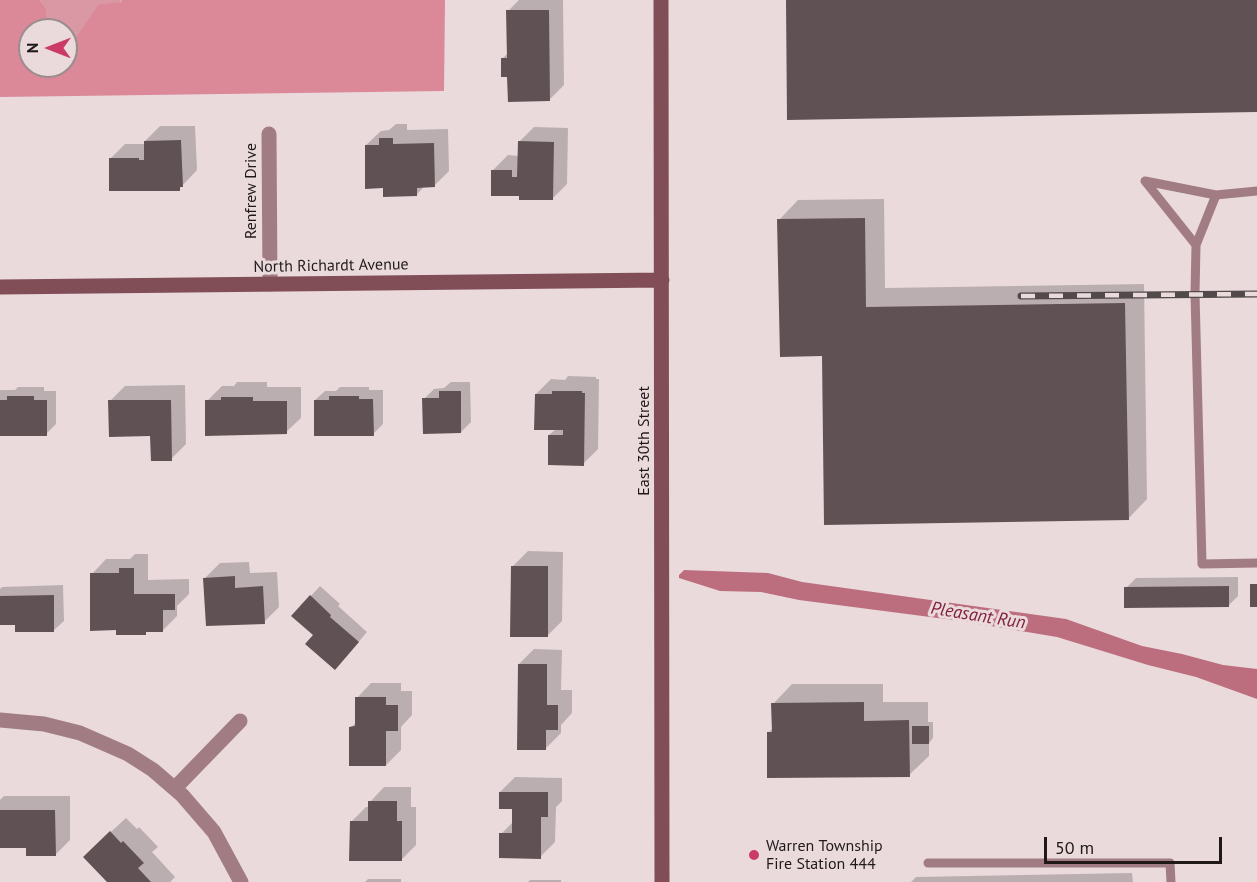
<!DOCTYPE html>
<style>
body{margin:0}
#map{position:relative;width:1257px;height:882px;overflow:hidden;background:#eadadc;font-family:"PT Sans",sans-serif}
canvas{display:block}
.north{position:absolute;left:18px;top:18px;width:60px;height:60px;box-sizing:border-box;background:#eadadc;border:2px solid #998d8e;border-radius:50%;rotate:270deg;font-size:16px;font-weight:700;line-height:24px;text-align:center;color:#1f191a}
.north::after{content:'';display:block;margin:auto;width:21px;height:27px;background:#ca3c67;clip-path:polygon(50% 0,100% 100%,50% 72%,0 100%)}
.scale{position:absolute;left:1044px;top:837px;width:178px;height:27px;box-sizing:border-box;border:3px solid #1f191a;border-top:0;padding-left:8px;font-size:18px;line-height:21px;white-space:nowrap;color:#1f191a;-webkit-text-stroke:4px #eadadc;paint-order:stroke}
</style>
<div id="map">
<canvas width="1257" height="882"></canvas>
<div class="north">N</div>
<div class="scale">50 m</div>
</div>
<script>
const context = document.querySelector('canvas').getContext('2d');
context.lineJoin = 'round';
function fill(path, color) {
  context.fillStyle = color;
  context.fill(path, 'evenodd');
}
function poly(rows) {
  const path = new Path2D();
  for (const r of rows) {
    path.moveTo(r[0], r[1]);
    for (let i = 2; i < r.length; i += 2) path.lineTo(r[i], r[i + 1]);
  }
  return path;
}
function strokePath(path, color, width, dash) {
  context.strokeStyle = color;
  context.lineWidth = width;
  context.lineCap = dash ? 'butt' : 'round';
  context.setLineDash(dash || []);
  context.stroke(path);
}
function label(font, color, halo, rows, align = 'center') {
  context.font = font + ' "PT Sans",sans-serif';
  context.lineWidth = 6;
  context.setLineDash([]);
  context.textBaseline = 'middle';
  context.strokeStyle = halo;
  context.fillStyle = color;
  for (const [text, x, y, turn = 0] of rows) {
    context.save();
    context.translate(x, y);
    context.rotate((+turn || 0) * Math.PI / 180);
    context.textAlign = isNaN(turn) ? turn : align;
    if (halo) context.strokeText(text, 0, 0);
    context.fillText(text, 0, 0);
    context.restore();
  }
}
const green = poly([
 [40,0,122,0,66,53,66,30,46,30,46,8]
]);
const forest = poly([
 [0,0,40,0,46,8,46,30,30,30,30,66,66,66,66,53,98,5,121,2,122,0,445,0,444,91,0,97]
]);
const water = poly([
 [684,570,768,573,802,582,1066,619,1142,646,1182,654,1223,665,1257,669,1257,699,1196,677,1148,665,1057,637,961,621,799,600,761,592,720,591,679,578,679,575]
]);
const shadow = poly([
 [519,0,563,0,564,85,549,100,509,75,502,59,508,53,508,11],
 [396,124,407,124,407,130,448,129,449,171,434,186,425,186,416,195,384,187,366,145,381,131,389,130],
 [160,126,195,126,197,170,179,189,110,159,125,144,145,144,145,141],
 [534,127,568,128,567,184,552,199,520,195,493,170,508,155,519,156,519,142],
 [884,199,885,288,1144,284,1147,499,1128,519,823,354,779,220,798,200],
 [568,376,596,377,596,379,599,379,598,449,583,464,549,435,556,429,536,394,551,379,565,380],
 [237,382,267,382,267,387,301,387,301,418,286,432,207,401,222,386,234,386],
 [451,382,470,382,471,422,461,432,424,399,434,389,444,388],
 [185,385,186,444,171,459,152,435,110,401,125,386],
 [18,387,44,387,44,391,56,391,56,424,46,434,0,435,0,390,15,390],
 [340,387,369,387,369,390,383,390,383,424,373,434,315,400,325,391,336,391],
 [528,551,563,552,562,621,547,636,513,566],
 [135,554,148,554,148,580,189,579,189,594,177,606,177,616,163,630,148,630,145,633,92,574,106,559,130,559],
 [249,562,250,573,277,572,279,607,264,622,205,578,220,563],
 [1238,577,1238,596,1228,606,1126,588,1136,578],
 [63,585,64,621,54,630,16,624,0,624,0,589,2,587],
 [320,586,340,604,338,606,367,632,345,658,315,635,311,596],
 [534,649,562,650,561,690,572,690,572,713,561,725,561,733,546,748,519,664],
 [371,683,401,683,401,691,412,691,412,715,401,727,401,750,386,765,351,727,357,722,357,698],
 [792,684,883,684,883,702,928,702,928,722,933,722,933,738,929,743,929,756,909,775,768,733,773,728,773,704],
 [515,777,562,778,562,801,556,807,555,842,540,857,501,834,514,821,514,807,500,792],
 [384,787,411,787,411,807,416,807,416,845,401,860,351,822,366,807,369,807,370,802],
 [4,796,70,796,70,840,55,855,28,846,0,846,0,800],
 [126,818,137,829,139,827,158,847,152,852,175,877,170,882,109,882,100,842],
 [1132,873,1133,882,911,882,916,877],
 [368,879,401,879,401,882,365,882],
 [530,880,561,880,561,882,528,882]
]);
const building = poly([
 [786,0,1257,0,1257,112,787,120],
 [506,10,549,10,550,101,508,102,507,77,501,77,501,58,507,58],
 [379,138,393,138,393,144,434,143,435,187,417,188,417,196,383,197,383,188,365,189,365,145,379,145],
 [181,140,183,187,180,187,180,191,109,191,109,158,139,158,139,160,144,160,144,141],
 [518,141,554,142,553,200,519,200,519,196,491,196,491,170,512,170,512,177,517,177],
 [865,218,866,307,1125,303,1129,520,824,525,822,356,780,357,777,219],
 [439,391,461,391,461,433,423,434,422,398,439,398],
 [552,391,582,391,582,393,585,393,584,466,548,465,548,435,563,435,563,430,534,430,535,394,552,394],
 [7,396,34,396,34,400,47,400,47,436,0,436,0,400,7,400],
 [329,396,359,396,359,399,373,399,374,436,314,436,314,400,329,400],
 [221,397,253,397,253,401,287,401,287,434,205,436,205,400,221,400],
 [108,400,171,400,172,461,151,461,150,436,109,437],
 [511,566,548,566,548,637,510,637],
 [119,568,134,568,134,594,175,594,175,610,163,610,163,632,146,632,146,635,116,635,116,630,90,631,90,573,119,573],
 [235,576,235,588,263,586,265,624,206,626,203,578],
 [1250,584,1257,584,1257,607,1250,607],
 [1229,586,1229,607,1124,608,1124,587],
 [54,595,54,632,15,632,15,625,0,625,0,596],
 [310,595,331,615,330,617,359,642,335,670,305,644,313,635,291,616],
 [518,664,547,664,547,705,558,705,558,730,546,730,546,750,517,750],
 [355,697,386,697,386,705,398,705,398,731,386,731,386,766,349,766,349,727,355,726],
 [864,702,864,721,909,720,910,777,767,778,767,732,772,732,771,703],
 [912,726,929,726,929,744,912,744],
 [499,792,548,792,548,817,541,817,541,859,499,858,499,833,512,833,512,809,499,809],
 [368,801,397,801,397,821,402,821,402,861,349,861,350,821,368,821],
 [0,810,55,810,56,856,26,856,26,848,0,848],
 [110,831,121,843,123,841,144,863,138,868,151,882,107,882,83,857]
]);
const lane = poly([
 [1145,181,1196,245,1195,294,1202,564,1257,563],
 [1145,181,1216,195,1196,245],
 [1216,195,1257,191],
 [928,863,1170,863,1171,882]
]);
const street = poly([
 [269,134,270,284],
 [0,720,44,724,80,733,128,754,153,770,182,795,214,832,241,882],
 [175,788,240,721]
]);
const secondary = poly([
 [661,0,662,882],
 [0,287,662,280]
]);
const rail = poly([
 [1021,296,1257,294]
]);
const markers = [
 [754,855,6,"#ca3c67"]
];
const streetNames = [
 ["Renfrew Drive",251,191,-90],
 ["North Richardt Avenue",331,266,-1],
 ["East 30th Street",644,441,-90]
];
const poiNames = [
 ["Warren Township",766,846],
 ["Fire Station 444",766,864]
];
const waterNames = [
 ["Pleasant Run",978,616,9]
];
fill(green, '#d998a4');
fill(forest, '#db8899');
fill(water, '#bc6d7e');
fill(shadow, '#0003');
fill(building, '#605254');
strokePath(lane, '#a17d83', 9);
strokePath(street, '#a17d83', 15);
strokePath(secondary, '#814e58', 15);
strokePath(rail, '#51494a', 7);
strokePath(rail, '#eadadc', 4.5, [14]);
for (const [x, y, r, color] of markers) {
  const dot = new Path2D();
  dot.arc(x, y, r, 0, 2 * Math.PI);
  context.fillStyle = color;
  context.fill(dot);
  strokePath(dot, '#eadadc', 2);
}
label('16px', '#1f191a', '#eadadc', streetNames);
label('16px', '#1f191a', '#eadadc', poiNames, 'left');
label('italic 18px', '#81203e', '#eadadc', waterNames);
</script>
